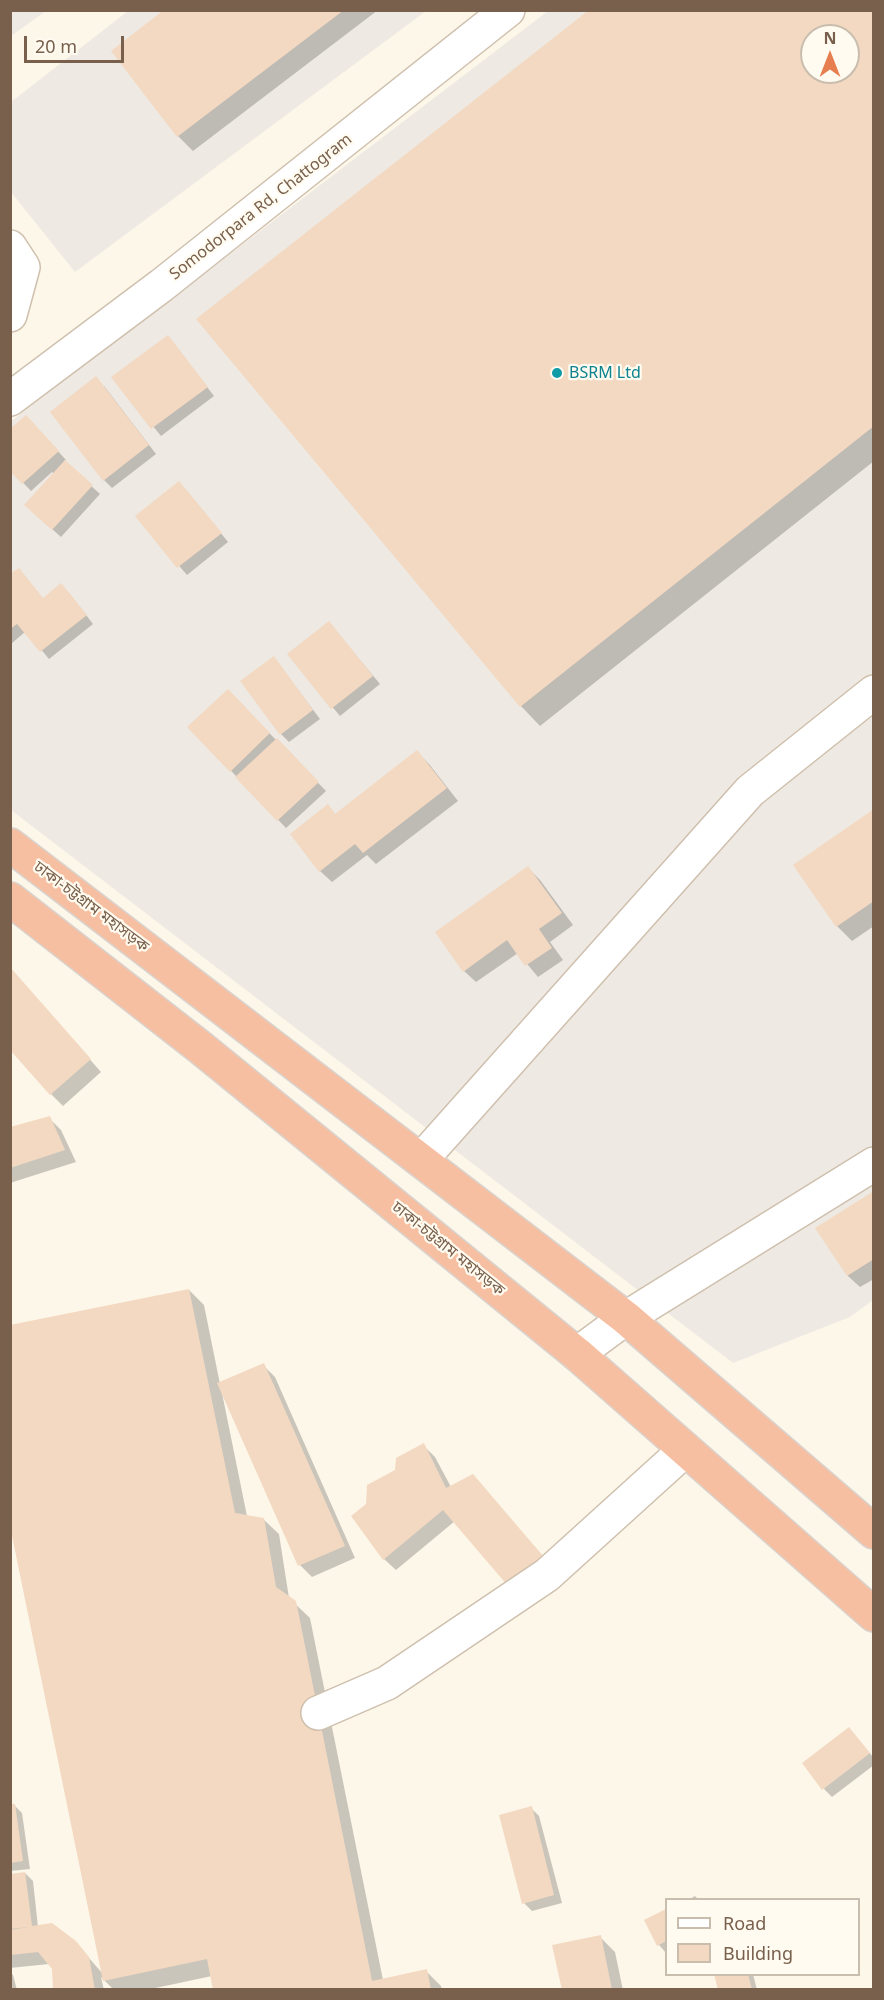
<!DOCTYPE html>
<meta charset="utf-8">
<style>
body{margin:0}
#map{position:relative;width:884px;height:2000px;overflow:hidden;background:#fdf7ea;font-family:"Noto Sans",sans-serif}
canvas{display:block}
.frame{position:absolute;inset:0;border:12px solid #78604c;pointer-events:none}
.legend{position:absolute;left:665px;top:1898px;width:195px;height:78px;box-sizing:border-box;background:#fffbf0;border:2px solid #c9bdae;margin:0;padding:8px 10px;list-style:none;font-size:18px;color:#78604c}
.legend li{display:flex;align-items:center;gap:12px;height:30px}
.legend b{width:30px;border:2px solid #c9bdae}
.north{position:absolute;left:800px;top:24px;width:60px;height:60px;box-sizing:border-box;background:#fffbf0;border:2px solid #c9bdae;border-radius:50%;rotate:0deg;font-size:16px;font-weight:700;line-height:24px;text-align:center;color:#78604c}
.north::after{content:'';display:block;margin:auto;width:21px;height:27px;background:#e77e4f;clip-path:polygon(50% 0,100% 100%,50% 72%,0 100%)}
.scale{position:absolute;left:24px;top:36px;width:100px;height:27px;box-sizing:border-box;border:3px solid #78604c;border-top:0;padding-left:8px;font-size:18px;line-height:21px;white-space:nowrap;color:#78604c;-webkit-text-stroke:4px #fffbf0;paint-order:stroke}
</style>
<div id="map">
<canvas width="884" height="2000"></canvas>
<div class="frame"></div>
<ul class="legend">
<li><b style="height:8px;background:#fff"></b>Road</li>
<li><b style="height:16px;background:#f3d9c1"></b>Building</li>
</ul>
<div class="north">N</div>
<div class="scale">20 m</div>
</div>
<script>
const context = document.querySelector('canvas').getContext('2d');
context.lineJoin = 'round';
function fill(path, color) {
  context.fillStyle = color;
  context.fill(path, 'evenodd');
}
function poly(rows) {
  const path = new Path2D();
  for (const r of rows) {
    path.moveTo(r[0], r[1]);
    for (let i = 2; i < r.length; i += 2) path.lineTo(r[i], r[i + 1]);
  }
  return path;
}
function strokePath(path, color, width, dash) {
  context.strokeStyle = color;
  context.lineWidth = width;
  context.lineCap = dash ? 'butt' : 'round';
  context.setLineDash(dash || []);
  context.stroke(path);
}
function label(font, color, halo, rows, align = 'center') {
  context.font = font + ' "Noto Sans","Noto Sans Bengali",sans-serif';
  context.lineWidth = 4.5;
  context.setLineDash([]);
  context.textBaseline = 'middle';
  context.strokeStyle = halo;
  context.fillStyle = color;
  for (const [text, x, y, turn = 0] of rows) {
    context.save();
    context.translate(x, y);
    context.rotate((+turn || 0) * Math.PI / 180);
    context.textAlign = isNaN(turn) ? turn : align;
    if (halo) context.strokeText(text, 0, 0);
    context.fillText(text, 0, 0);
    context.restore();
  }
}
const industrial = poly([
 [11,10,46,10,46,11,11,36],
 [128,11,426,11,75,272,11,192,11,102],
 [548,11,873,11,873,1300,850,1317,733,1363,11,810,10,422],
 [812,36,848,36,848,72,812,72]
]);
const shadow = poly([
 [167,10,378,10,193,151,178,136],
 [874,10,874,461,540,726,521,706,198,320,536,55],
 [812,36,848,36,848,72,812,72],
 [168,337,214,396,161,436,114,378],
 [104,386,156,454,112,488,104,480],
 [34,425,66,460,64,461,100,494,61,537,34,513,54,474,52,472,31,491,10,469],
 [187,491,228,542,187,575,137,517],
 [10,576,44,599,69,593,93,624,49,659,26,631,11,644],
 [329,623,380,684,340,716,289,655],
 [274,658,320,719,289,742,281,734],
 [228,691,326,791,286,828,189,727],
 [417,752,429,764,458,801,376,864,367,855,332,882,320,871,327,806,336,815],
 [874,811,874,926,852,941,837,926],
 [528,868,540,880,573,925,550,942,563,960,538,977,518,953,476,982,464,971],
 [10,969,101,1072,63,1106,51,1094],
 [49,1118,61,1130,76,1162,10,1183,10,1128],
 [874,1192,874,1279,860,1287,848,1276,817,1228],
 [189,1290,204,1305,220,1384,263,1365,275,1377,355,1558,312,1577,300,1565,222,1393,247,1516,263,1519,279,1534,289,1598,310,1618,383,1980,426,1971,441,1986,442,1990,215,1990,212,1976,146,1990,114,1990,101,1977,104,1990,55,1990,53,1969,49,1964,10,1968,10,1875,25,1873,33,1881,38,1927,75,1942,103,1974],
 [423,1445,435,1457,451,1487,473,1476,554,1569,521,1597,455,1521,396,1570,384,1559,368,1504],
 [849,1729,874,1758,874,1765,832,1797,824,1789],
 [10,1805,14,1805,22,1813,30,1869,10,1871],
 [531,1808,539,1816,562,1903,532,1911,524,1903],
 [695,1896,699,1900,688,1900],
 [666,1911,666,1953,659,1945,646,1921],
 [600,1937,615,1952,623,1990,564,1990],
 [10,1972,13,1975,17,1990,10,1990],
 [715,1974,753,1974,757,1990,719,1990]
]);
const building = poly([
 [164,10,344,10,177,137,111,51],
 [589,10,874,10,874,426,520,707,196,319],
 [812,36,848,36,848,72,812,72],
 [168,335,208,387,151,429,111,377],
 [96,376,149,445,103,481,50,412],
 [26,415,59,451,22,484,10,471,10,429],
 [65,460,93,485,52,530,24,505],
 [179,481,222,533,177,568,135,516],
 [19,568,43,598,61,583,87,615,40,652,17,624,10,629,10,574],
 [329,621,373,676,331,709,287,654],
 [274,656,313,710,280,735,240,681],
 [228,689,270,733,230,772,187,727],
 [277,738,319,782,277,821,235,777],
 [417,750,447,788,363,853,355,844,319,872,290,834,328,804,335,814],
 [874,809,874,901,836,927,793,865],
 [528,866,562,913,539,929,552,948,525,966,507,940,463,972,435,932],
 [10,967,91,1059,50,1095,10,1050],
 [50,1116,65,1150,10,1168,10,1127],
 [874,1191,874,1259,847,1276,815,1228],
 [189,1289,235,1513,264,1518,276,1587,296,1601,372,1981,427,1969,431,1990,213,1990,207,1959,103,1981,10,1526,10,1325],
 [264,1363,345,1546,298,1566,217,1383],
 [424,1443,446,1488,473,1474,543,1556,508,1586,443,1510,383,1560,351,1516,366,1504,367,1485,395,1470,396,1458],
 [849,1727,870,1753,822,1790,802,1763],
 [10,1804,15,1804,23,1861,10,1863],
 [532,1806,554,1895,522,1904,499,1815],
 [25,1872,32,1926,52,1923,76,1941,89,1957,95,1990,53,1990,52,1969,38,1952,10,1955,10,1930,28,1927,10,1929,10,1874],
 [666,1909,666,1941,657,1946,644,1920],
 [601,1935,612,1990,562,1990,552,1945],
 [714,1974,748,1974,752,1990,718,1990]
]);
const minor = poly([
 [10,247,23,267,10,315],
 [10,399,162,285,508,10],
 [421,1160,750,791,874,692],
 [577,1354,626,1318,874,1164],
 [318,1713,387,1683,547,1575,685,1450]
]);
const highway = poly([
 [10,845,626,1318,874,1532],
 [10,899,201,1048,577,1354,874,1615]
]);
const markers = [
 [557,373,6,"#0f9aa8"]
];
const streetNames = [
 ["Somodorpara Rd, Chattogram",261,207,-38],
 ["ঢাকা-চট্টগ্রাম মহাসড়ক",91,907,37],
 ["ঢাকা-চট্টগ্রাম মহাসড়ক",448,1249,39]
];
const cultureNames = [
 ["BSRM Ltd",569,373]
];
fill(industrial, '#eee9e2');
fill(shadow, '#0003');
fill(building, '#f3d9c1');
strokePath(minor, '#cfc0ae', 36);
strokePath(highway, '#d9d2cd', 36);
strokePath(minor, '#fff', 33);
strokePath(highway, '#f7bfa1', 33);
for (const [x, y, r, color] of markers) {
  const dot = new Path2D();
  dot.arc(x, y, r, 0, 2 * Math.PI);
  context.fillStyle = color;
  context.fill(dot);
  strokePath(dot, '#fffbf0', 2);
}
label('16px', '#78604c', '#fffbf0', streetNames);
label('16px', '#0d838f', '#fffbf0', cultureNames, 'left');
</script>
